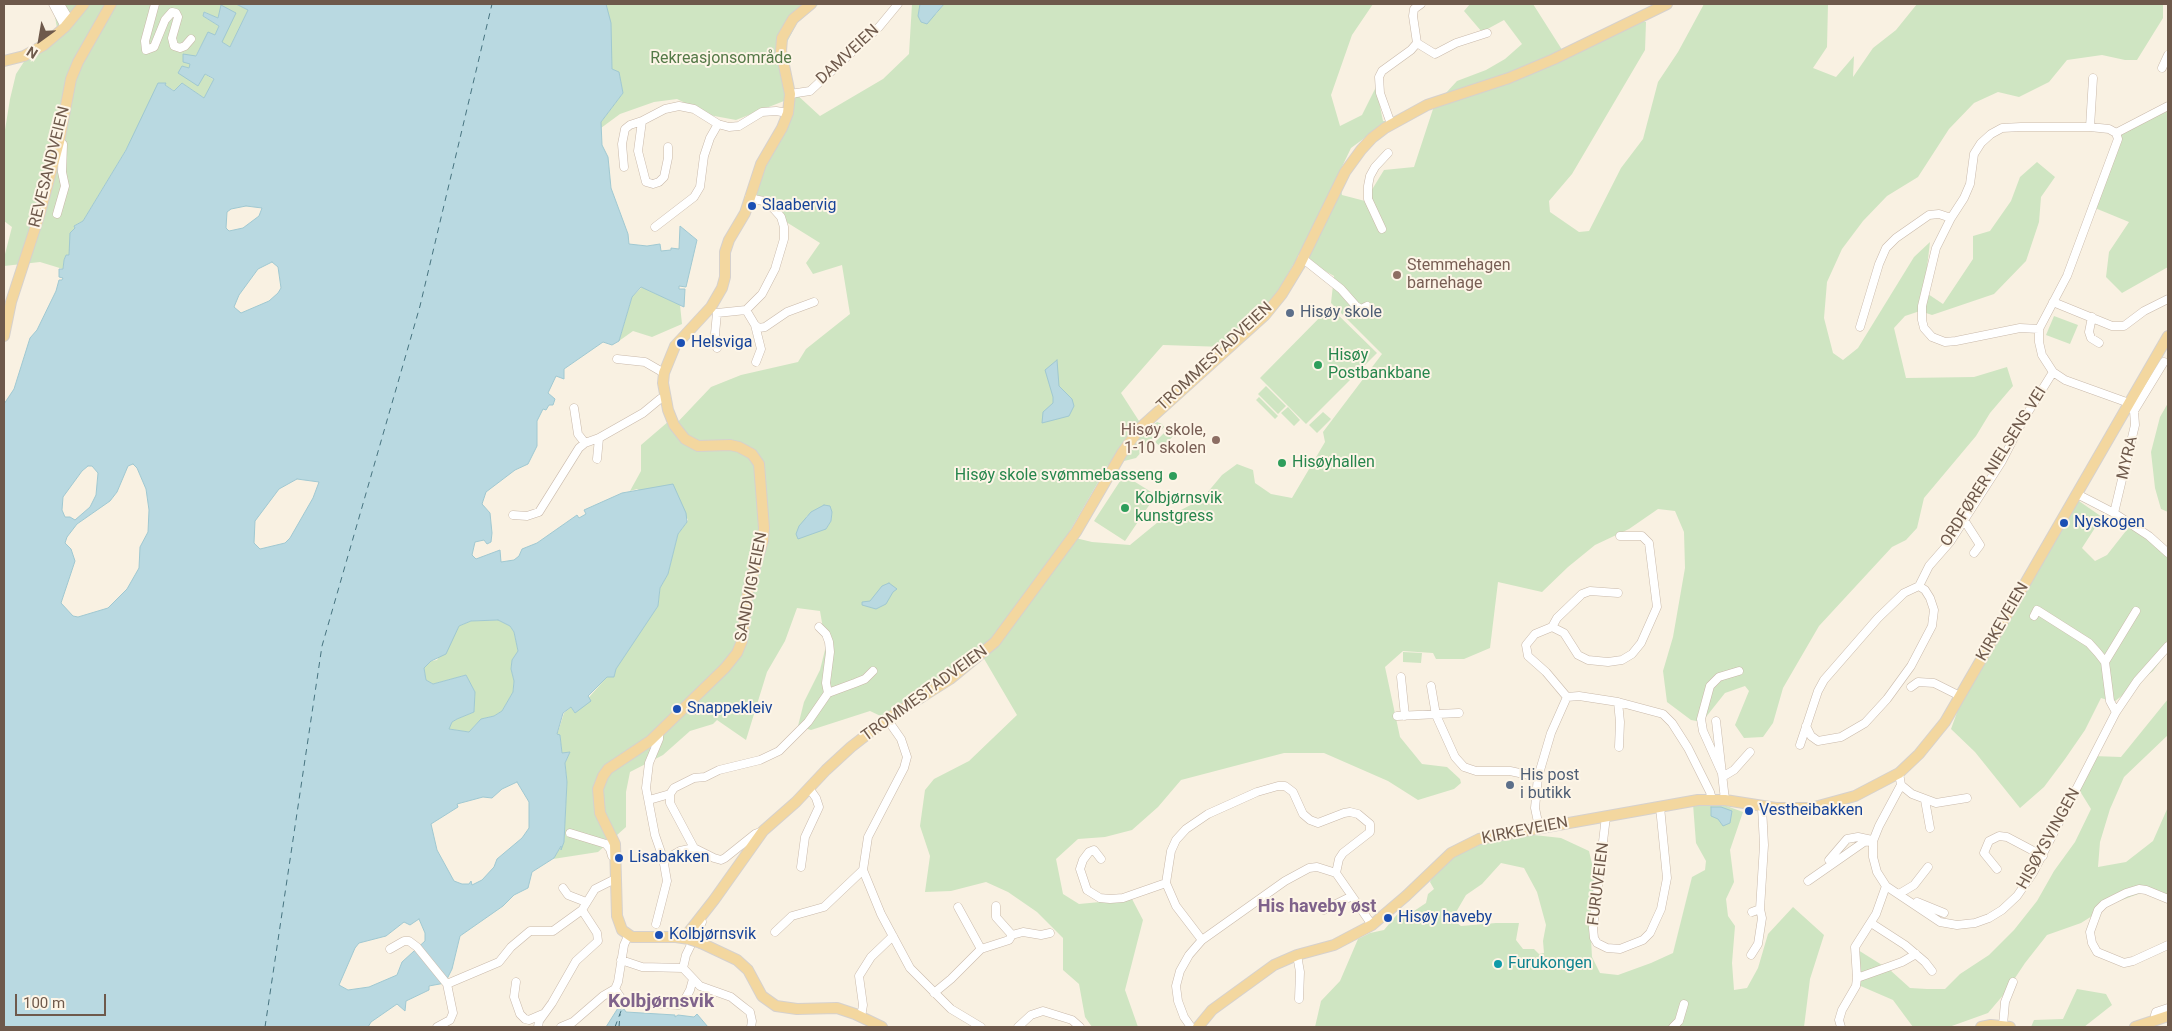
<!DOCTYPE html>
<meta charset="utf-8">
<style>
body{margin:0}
#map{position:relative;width:2172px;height:1031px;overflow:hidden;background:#f9f1e2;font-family:Roboto,sans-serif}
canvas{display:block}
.frame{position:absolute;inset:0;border:5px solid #6e594b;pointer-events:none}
.north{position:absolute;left:15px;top:15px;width:50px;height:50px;-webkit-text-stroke:4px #fdf5e7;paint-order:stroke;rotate:212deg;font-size:14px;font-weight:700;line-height:20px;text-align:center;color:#6e594b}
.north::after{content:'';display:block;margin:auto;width:18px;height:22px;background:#6e594b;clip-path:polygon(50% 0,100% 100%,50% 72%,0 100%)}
.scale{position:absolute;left:15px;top:994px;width:91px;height:22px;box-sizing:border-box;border:2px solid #6e594b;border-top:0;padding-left:6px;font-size:15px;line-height:18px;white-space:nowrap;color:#6e594b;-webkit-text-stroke:4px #fdf5e7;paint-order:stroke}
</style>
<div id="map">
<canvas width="2172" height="1031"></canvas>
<div class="frame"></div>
<div class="north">N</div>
<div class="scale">100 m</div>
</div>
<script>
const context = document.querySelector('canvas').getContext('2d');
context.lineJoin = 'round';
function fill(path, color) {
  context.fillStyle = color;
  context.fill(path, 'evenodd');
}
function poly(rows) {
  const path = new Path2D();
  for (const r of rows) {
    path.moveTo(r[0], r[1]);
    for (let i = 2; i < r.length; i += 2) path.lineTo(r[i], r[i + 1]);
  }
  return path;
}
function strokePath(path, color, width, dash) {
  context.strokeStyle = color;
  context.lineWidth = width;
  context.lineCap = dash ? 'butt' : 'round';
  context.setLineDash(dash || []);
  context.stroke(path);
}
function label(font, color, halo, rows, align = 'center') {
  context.font = font + ' Roboto,sans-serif';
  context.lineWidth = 4;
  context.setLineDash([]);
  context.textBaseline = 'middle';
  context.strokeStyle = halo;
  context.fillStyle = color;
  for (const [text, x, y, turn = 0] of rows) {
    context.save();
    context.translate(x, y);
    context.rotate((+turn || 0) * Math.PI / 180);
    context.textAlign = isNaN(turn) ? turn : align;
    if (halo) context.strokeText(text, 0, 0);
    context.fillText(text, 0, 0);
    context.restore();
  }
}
const green = poly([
 [48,4,236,4,248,10,230,47,222,42,222,5,218,18,204,12,203,16,219,26,215,36,208,33,189,68,182,66,205,74,214,80,204,98,182,83,175,91,165,85,83,221,74,226,76,227,69,255,66,255,64,260,63,269,40,262,4,266,4,258,12,227,4,221,4,136,10,99,16,74,31,51,57,28,54,11],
 [606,4,819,4,797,23,786,44,786,53,795,93,820,116,883,79,909,54,912,4,920,4,918,16,936,14,944,4,1373,4,1352,35,1331,95,1340,126,1362,115,1376,87,1383,121,1401,122,1378,128,1351,148,1340,171,1339,182,1342,195,1365,201,1384,170,1414,167,1434,106,1457,81,1486,70,1505,59,1522,44,1504,20,1482,32,1464,11,1470,4,1533,4,1566,56,1635,19,1646,22,1645,50,1572,174,1549,201,1550,212,1579,232,1589,231,1621,168,1643,139,1658,82,1678,52,1704,4,1828,4,1827,47,1813,68,1836,77,1854,56,1853,77,1873,48,1896,30,1917,4,2163,4,2163,18,2137,60,2125,60,2102,55,2067,60,2049,82,2019,97,1998,92,1974,103,1949,129,1918,177,1887,196,1863,221,1842,249,1827,282,1824,318,1833,353,1843,360,1858,348,1914,257,1930,242,1926,276,1928,294,1943,304,1973,259,1973,236,1990,231,2011,201,2020,177,2037,162,2055,177,2041,197,2039,222,2026,261,1994,294,1932,315,1920,311,1905,316,1894,328,1906,378,1974,377,2007,367,2013,386,1990,413,1976,436,1924,498,1917,528,1906,540,1892,547,1819,626,1783,688,1773,723,1763,737,1744,738,1735,725,1749,691,1745,686,1725,693,1702,722,1691,720,1667,702,1663,671,1673,637,1685,568,1684,532,1675,511,1658,509,1629,529,1595,545,1568,567,1542,592,1498,582,1490,648,1464,659,1436,659,1433,653,1403,651,1385,667,1400,737,1422,764,1447,767,1460,779,1461,783,1454,789,1418,800,1388,781,1324,753,1284,753,1181,780,1158,807,1132,830,1105,837,1078,839,1056,859,1063,894,1079,904,1132,899,1143,920,1125,990,1138,1027,1092,1027,1085,1017,1079,984,1063,970,1063,938,1037,912,1008,892,986,882,951,891,925,892,930,856,920,826,925,790,934,779,969,761,1017,715,983,657,887,719,870,711,811,730,798,726,804,702,820,670,826,646,820,611,797,608,785,641,767,672,746,740,717,720,713,724,690,731,663,755,630,772,626,792,626,827,598,852,553,859,564,842,567,782,565,763,570,752,562,754,560,735,557,735,564,713,571,707,575,713,607,677,614,677,616,669,658,606,660,588,668,574,678,534,687,522,688,519,637,489,630,491,641,471,641,445,669,421,674,426,711,387,741,375,798,362,806,349,850,314,842,265,813,274,806,263,820,243,783,220,751,194,789,99,736,120,709,115,677,99,654,102,620,114,601,128,601,122,623,93,619,73,612,69],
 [1306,256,1311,263,1334,276,1331,303,1382,354,1323,432,1325,442,1292,498,1271,494,1255,483,1253,470,1237,464,1222,475,1202,499,1158,522,1130,545,1092,542,1067,536,1108,465,1136,458,1164,427,1162,424,1157,422,1148,429,1139,421,1121,393,1163,345,1225,347,1251,323,1275,296,1293,265],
 [832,512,831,521,826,529,806,518,807,516],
 [2168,104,2168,267,2122,293,2106,277,2109,252,2129,222,2095,208,2102,180,2122,125,2133,124],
 [642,287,680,305,682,324,652,337,633,331,619,341,632,297],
 [1330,307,1377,353,1306,424,1260,378],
 [2054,316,2078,325,2070,344,2046,335],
 [1266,386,1286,406,1278,414,1258,394],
 [1259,397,1278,416,1275,419,1256,400],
 [2168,403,2168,512,2161,509,2155,488,2151,452,2160,417],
 [1288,407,1300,420,1294,426,1281,413],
 [1323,412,1331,419,1317,433,1309,425],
 [1167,430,1173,436,1162,448,1155,442],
 [1124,475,1156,495,1125,541,1094,521],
 [2076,499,2102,517,2082,548,2095,561,2107,555,2129,527,2168,551,2168,651,2153,671,2114,702,2101,698,2085,730,2065,759,2044,787,2020,808,1975,752,1951,729,1963,696],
 [498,620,510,626,514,632,518,651,512,660,511,669,514,681,513,692,502,711,494,716,481,719,469,732,449,729,452,722,457,719,474,712,475,692,466,675,433,684,426,680,424,668,431,661,437,660,459,626,471,621],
 [1403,652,1422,653,1421,663,1403,662],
 [2168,699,2168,735,2124,777,2110,809,2100,842,2098,867,2126,862,2153,841,2168,807,2168,895,2144,892,2111,904,2081,923,2047,935,2025,963,2005,993,1988,1013,1949,1027,1913,1027,1893,1000,1856,984,1858,950,1890,970,1910,988,1927,989,1945,989,1960,974,1989,955,2014,930,2037,901,2054,871,2075,842,2091,809,2078,788,2093,756,2121,757],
 [1693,804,1724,805,1743,812,1730,850,1734,882,1726,899,1728,916,1735,926,1732,963,1734,990,1747,988,1758,968,1768,934,1793,907,1824,935,1810,979,1804,1027,1315,1027,1321,1001,1340,981,1358,939,1370,933,1384,930,1400,911,1411,913,1426,903,1428,894,1434,889,1430,882,1433,876,1457,854,1485,842,1525,834,1561,838,1589,851,1597,885,1590,921,1592,957,1600,973,1618,975,1651,963,1673,953,1692,877,1705,870,1706,861,1696,843],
 [1501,863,1524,868,1537,892,1546,925,1543,941,1544,953,1539,954,1534,949,1523,949,1516,940,1519,923,1496,923,1461,926,1452,919,1466,895,1482,884],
 [2077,989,2106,994,2112,1005,2084,1027,2031,1027,2034,1020,2063,1019]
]);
const water = poly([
 [236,4,606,4,611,23,612,69,619,72,623,93,601,122,602,145,608,157,611,188,628,234,629,244,647,246,660,244,661,251,671,250,671,248,679,249,680,226,697,240,686,287,679,286,679,289,685,289,684,307,641,287,632,297,619,341,612,345,603,342,564,369,564,379,556,376,548,393,555,399,553,405,549,405,546,410,543,409,537,421,537,446,528,464,515,470,486,492,482,504,490,513,492,533,491,542,487,544,484,540,475,542,472,555,476,559,500,550,501,562,514,560,519,556,522,549,537,543,577,515,579,518,586,514,584,510,622,493,673,484,686,513,687,522,678,534,668,574,660,588,658,606,616,669,614,677,607,677,588,696,591,701,575,713,571,707,563,713,557,734,560,735,562,753,570,752,565,763,567,782,564,842,561,850,561,846,554,858,532,872,528,888,514,895,503,906,460,936,452,969,445,983,429,986,429,990,406,1001,405,1011,397,1004,371,1022,368,1027,4,1027,4,404,14,389,30,338,37,330,56,291,59,280,62,280,63,278,59,277,59,269,63,269,64,260,66,255,69,255,70,233,75,228,74,226,83,221,126,150,158,83,166,83,165,85,174,91,182,83,204,98,214,79,205,74,198,86,178,73,182,66,189,68,190,64,183,62,183,54,196,56,208,32,215,35,219,26,203,16,204,12,218,18,221,5,236,13,222,42,230,47,248,10,236,4],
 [246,206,262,208,259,216,243,228,229,231,226,228,227,212,231,209,246,206],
 [272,262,278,267,281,288,278,293,269,301,241,313,234,307,239,295,258,269,272,262],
 [133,464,137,468,146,489,149,510,148,532,140,547,139,568,127,589,108,608,78,617,73,616,61,603,75,561,71,549,65,543,67,537,77,524,110,501,117,492,128,466,133,464],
 [88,466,92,466,98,473,96,495,90,507,75,520,70,517,65,517,62,510,63,497,82,471,88,466],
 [297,479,319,482,313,498,290,538,285,543,260,549,254,543,255,521,279,489,297,479],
 [498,620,510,626,514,632,518,651,512,660,511,669,514,681,513,692,502,711,494,716,481,719,469,732,449,729,452,722,457,719,474,712,475,692,466,675,433,684,426,680,424,668,431,661,446,654,459,626,471,621,498,620],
 [517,782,529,802,529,828,522,838,497,859,494,867,482,880,472,885,471,881,469,884,462,884,454,881,437,850,431,824,458,807,457,804,483,797,492,798,502,789,517,782],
 [419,919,425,933,425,941,402,962,397,975,369,987,348,990,339,985,355,948,359,943,386,936,404,922,410,925,419,919],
 [920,4,944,4,927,24,921,22,918,16,920,4],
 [1057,360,1059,386,1072,399,1074,406,1069,416,1042,423,1043,412,1053,403,1053,397,1045,370,1057,360],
 [824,505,830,506,832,512,831,521,826,529,798,539,796,534,799,526,811,512,824,505],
 [889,583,897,589,893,592,886,604,876,609,862,605,862,602,870,601,882,586,889,583],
 [1711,807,1721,807,1732,811,1730,823,1723,826,1718,819,1711,816,1711,807],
 [618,1008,621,1008,621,1011,624,1009,626,1012,675,1015,675,1017,678,1015,694,1017,697,1014,708,1027,606,1027,618,1008]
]);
const ferry = poly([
 [265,1027,322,646,420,306,492,4],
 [615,1027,621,1011],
 [619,1027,620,1014]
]);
const minor = poly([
 [53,4,65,27],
 [60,4,70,21],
 [155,4,145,41,146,50,154,47,165,20,172,12,176,13,178,17,172,38,174,46,180,48,185,46,191,39],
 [1417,43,1435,54,1456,43,1487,33],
 [2162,68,2168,55],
 [790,94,810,91,879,27,898,4],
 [1391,124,1380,93,1379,77,1382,71,1411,50,1417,43,1413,16,1414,9,1421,4],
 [2090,127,2093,78],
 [2116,133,2118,139,2067,276,2039,329,2039,342,2042,355,2053,372,2065,380,2129,403],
 [2116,133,2168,106],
 [668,147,668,158,664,177,659,182,653,184,646,182,638,151,642,121,665,109,679,106,694,109,718,124],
 [624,167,622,144,625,129,630,125,642,121],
 [57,214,65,186,62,172,63,144,59,142],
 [655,227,694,197,700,187,704,156,710,138,718,124,729,127,739,126,762,112,776,111,788,113],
 [1382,229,1368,199,1368,186,1370,176,1375,167,1388,153],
 [1302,258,1341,289,1356,306,1361,309,1367,306],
 [2053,302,2112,326,2124,326,2144,311,2168,299],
 [746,310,755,325,759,328,765,327,787,312,814,302],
 [2092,317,2089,332,2091,338,2099,343],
 [755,325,761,349,756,362],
 [1860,327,1879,264,1886,248,1896,238,1929,215,1939,214,1951,218],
 [2039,329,2020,328,1956,341,1945,342,1932,337,1924,328,1922,320,1922,306,1936,248,1951,218,1964,198,1970,184,1974,154,1981,143,1991,134,2002,128,2021,127,2090,127,2109,129,2116,133],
 [717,348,715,334,717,313,746,310,762,294,775,269,784,239,784,227,781,217,774,209,763,201,749,198],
 [617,359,645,362,664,373],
 [574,408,578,434,585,443],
 [2134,411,2164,362],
 [597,459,599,438],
 [2077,494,2114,513,2149,536,2168,553],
 [2114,513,2135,425,2134,411,2128,406],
 [513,515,527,516,539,512,579,448,585,443,599,438,643,413,660,399,665,397],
 [1964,520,1980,545,1974,553],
 [2034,616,2037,610,2089,643,2098,653,2105,662,2110,701,2116,712],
 [1552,627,1564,633,1578,655,1588,660,1608,662,1622,660,1632,654,1641,643,1657,607,1649,543,1642,536,1620,536],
 [2105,662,2136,611],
 [1401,677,1405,716],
 [1431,686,1436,715,1455,757,1464,767,1476,771,1510,771,1538,777],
 [1911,687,1918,682,1934,683,1960,696],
 [828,693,855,683,865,679,873,671],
 [1567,697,1579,696,1618,702,1663,714,1672,723,1688,748,1710,792,1712,799],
 [1618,702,1620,722,1619,747],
 [1397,716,1459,713],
 [887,719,901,739,907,757,904,768,868,837,863,870,881,914,910,968,951,1009,981,1027],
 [1716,721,1725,800],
 [1806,726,1811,736,1818,741,1841,737,1865,723,1887,699,1911,666,1932,626,1934,610,1930,598,1925,590,1919,586],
 [1800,745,1818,691,1824,680,1878,618,1904,593,1919,586,1929,566,1950,542,2002,461,2022,422,2053,372],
 [1721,771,1703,731,1701,719,1710,686,1719,677,1739,671],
 [1899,773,1901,785,1879,826,1873,841,1873,857,1877,872,1886,886,1940,922,1957,925,1975,923,1989,918,2002,910,2017,896,2033,873,2116,712,2137,681,2168,646],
 [1724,776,1734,770,1750,752],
 [1901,785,1912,794,1936,803,1967,798],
 [649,800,670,794],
 [1925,800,1930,828],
 [1606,816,1593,928,1594,938,1597,943,1607,948,1620,949,1643,940,1650,933,1661,909,1667,878,1660,807],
 [1539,827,1535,808,1538,777,1551,733,1567,697,1546,672,1528,656,1526,645,1535,634,1552,627,1557,618,1582,594,1590,591,1618,593],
 [763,831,755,834,725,858,721,860,714,858,694,848,670,803,670,794,674,788,694,778,705,777,719,770,760,760,779,751,808,722,828,693,826,683,830,652,829,642,826,634,819,627],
 [570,833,606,844,610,849,612,856],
 [663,858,668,858,680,851,694,848],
 [1101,859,1094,850,1089,852,1083,860,1080,869,1087,890,1100,898,1110,899,1123,898,1166,883],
 [1829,860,1847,839,1858,837,1872,840],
 [801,867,805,837,819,807,816,798,809,788],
 [1997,869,1984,853,1989,841,1999,836,2007,837,2043,856],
 [1808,881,1864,842,1873,841],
 [563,888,568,895,586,902],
 [1899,894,1914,885,1928,867],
 [2168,899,2146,890,2139,889,2126,893,2104,904,2098,910,2090,932,2092,943,2097,952,2124,963,2133,961,2168,945],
 [1917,902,1944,913],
 [958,907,981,949],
 [1324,910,1352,896],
 [1752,912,1760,909,1764,845,1762,807],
 [1871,923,1905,945,1925,962,1932,971],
 [656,924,667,881,663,858,655,835,646,788,649,763,659,739,659,733],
 [775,932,792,916,824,907,863,870],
 [1012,935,1023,932,1041,935,1050,933],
 [1202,940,1176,906,1166,883,1171,851,1176,840,1186,829,1208,814,1257,792,1278,786,1285,786,1293,792,1303,814,1310,820,1318,823,1344,813,1350,812,1358,814,1370,824,1370,832,1343,853,1339,859,1336,873],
 [390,949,404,941,409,941,417,947,447,984],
 [1297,955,1300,972,1299,999],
 [1751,955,1758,944,1762,918,1760,909],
 [621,960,642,967,683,968,700,986,731,997,741,1005,750,1012,752,1021,751,1027],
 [683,968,686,955,702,922],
 [1857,978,1902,962,1916,954],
 [516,982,514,997,520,1014,525,1019,529,1020,543,1014],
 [615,989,621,998,630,1002,679,1005,683,1003,690,990,693,979],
 [934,993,951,979,981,949,1009,940,1012,935,996,917,996,906],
 [861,1017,863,1005,859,976,871,957,893,936],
 [2156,1020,2155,1015,2156,1012,2168,1008],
 [2003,1025,2005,1002,2013,982],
 [437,1027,450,1020,453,1013,447,984,499,962,511,947,530,931,553,931,582,910,595,889,611,881,617,880],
 [538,1027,539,1021,552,1003,576,961,598,941,597,933,582,910],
 [561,1027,573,1022,603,996,615,989,618,982,624,945,628,936],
 [1018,1027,1031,1015,1043,1011,1072,1020,1080,1027],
 [1191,1027,1184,1017,1178,1001,1176,986,1180,971,1189,955,1202,940,1285,881,1309,868,1317,867,1336,873,1372,925],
 [1673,1027,1679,1021,1684,1004],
 [1841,1027,1839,1020,1842,1010,1856,986,1857,978,1855,947,1876,914,1886,886]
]);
const major = poly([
 [4,61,24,56,44,45,65,27,84,4],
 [4,336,11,302,40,213,59,142,71,79,78,62,111,4],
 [685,937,714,900,763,831,796,802,826,770,851,747,887,719,950,679,995,642,1076,532,1122,453,1140,428,1265,315,1282,294,1299,266,1345,172,1361,150,1372,138,1385,128,1427,105,1509,78,1554,59,1667,4],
 [689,939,676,937,632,937,622,930,617,916,615,844,600,813,598,789,603,776,608,769,650,741,725,668,737,653,742,641,748,590,763,541,764,528,759,464,752,454,739,447,730,445,698,446,685,439,674,425,668,410,663,383,664,373,675,346,711,307,722,288,725,277,725,252,729,240,745,213,761,164,782,128,788,113,790,94,781,51,782,38,793,19,811,4],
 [701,943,737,960,748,970,762,996,776,1006,797,1009,837,1008,855,1014,882,1027],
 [1198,1027,1212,1010,1274,965,1297,955,1334,945,1372,925,1406,896,1451,853,1479,839,1698,800,1725,800,1776,808,1811,808,1855,796,1899,773,1919,754,1945,722,2168,336],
 [1981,1027,1991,1025,2010,1027],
 [2135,1027,2168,1016]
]);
const majorBridge = poly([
 [689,939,701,943]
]);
const markers = [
 [752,206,5,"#1a4fb4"],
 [1397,275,5,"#8d6e63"],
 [1290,313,5,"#5c6f8a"],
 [681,343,5,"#1a4fb4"],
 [1318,365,5,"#2e9e5b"],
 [1216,440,5,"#8d6e63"],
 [1282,463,5,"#2e9e5b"],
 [1173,476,5,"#2e9e5b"],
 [1125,508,5,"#2e9e5b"],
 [2064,523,5,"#1a4fb4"],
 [677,709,5,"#1a4fb4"],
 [1510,785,5,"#5c6f8a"],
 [1749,811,5,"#1a4fb4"],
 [619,858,5,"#1a4fb4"],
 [1388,918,5,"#1a4fb4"],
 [659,935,5,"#1a4fb4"],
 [1498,964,5,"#0f9aa8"]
];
const streetNames = [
 ["DAMVEIEN",848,55,-43],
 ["REVESANDVEIEN",50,167,-76],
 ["TROMMESTADVEIEN",1215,357,-43],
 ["MYRA",2128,458,-77],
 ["ORDFØRER NIELSENS VEI",1994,467,-58],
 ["SANDVIGVEIEN",752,587,-79],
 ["KIRKEVEIEN",2003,622,-60],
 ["TROMMESTADVEIEN",925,694,-36],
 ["KIRKEVEIEN",1525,831,-11],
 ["HISØYSVINGEN",2049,839,-61],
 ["FURUVEIEN",1599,884,-83]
];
const parkNames = [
 ["Rekreasjonsområde",721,59]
];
const transitNames = [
 ["Slaabervig",762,206],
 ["Helsviga",691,343],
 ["Nyskogen",2074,523],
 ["Snappekleiv",687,709],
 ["Vestheibakken",1759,811],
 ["Lisabakken",629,858],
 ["Hisøy haveby",1398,918],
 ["Kolbjørnsvik",669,935]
];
const educationNames = [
 ["Stemmehagen",1407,266],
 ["barnehage",1407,284],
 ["Hisøy skole,",1206,431,"right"],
 ["1-10 skolen",1206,449,"right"]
];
const serviceNames = [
 ["Hisøy skole",1300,313],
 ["His post",1520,776],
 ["i butikk",1520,794]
];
const leisureNames = [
 ["Hisøy",1328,356],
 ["Postbankbane",1328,374],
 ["Hisøyhallen",1292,463],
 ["Hisøy skole svømmebasseng",1163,476,"right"],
 ["Kolbjørnsvik",1135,499],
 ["kunstgress",1135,517]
];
const cultureNames = [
 ["Furukongen",1508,964]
];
const neighbourhoodNames = [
 ["His haveby øst",1317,907]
];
const quarterNames = [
 ["Kolbjørnsvik",661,1002]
];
fill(green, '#cfe5c2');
fill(water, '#b9d9e1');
strokePath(water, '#a0c8d1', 1);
strokePath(ferry, '#477480', 1, [6, 5]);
strokePath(minor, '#c9b9aa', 9);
strokePath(major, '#d6d1cd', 12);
strokePath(minor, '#fff', 8);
strokePath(major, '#f3d79f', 10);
strokePath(majorBridge, '#d6d1cd', 12, []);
strokePath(majorBridge, '#f3d79f', 10);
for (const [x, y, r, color] of markers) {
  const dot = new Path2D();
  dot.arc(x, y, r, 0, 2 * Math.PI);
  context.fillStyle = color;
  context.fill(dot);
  strokePath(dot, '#fdf5e7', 2);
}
label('16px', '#6e594b', '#fdf5e7', streetNames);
label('16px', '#547947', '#fdf5e7', parkNames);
label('16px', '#164399', '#fdf5e7', transitNames, 'left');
label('16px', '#785e54', '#fdf5e7', educationNames, 'left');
label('16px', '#4e5e75', '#fdf5e7', serviceNames, 'left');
label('16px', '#27864d', '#fdf5e7', leisureNames, 'left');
label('16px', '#0d838f', '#fdf5e7', cultureNames, 'left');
label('bold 18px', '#7f638b', '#fdf5e7', neighbourhoodNames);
label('bold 19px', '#7f638b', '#fdf5e7', quarterNames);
</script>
